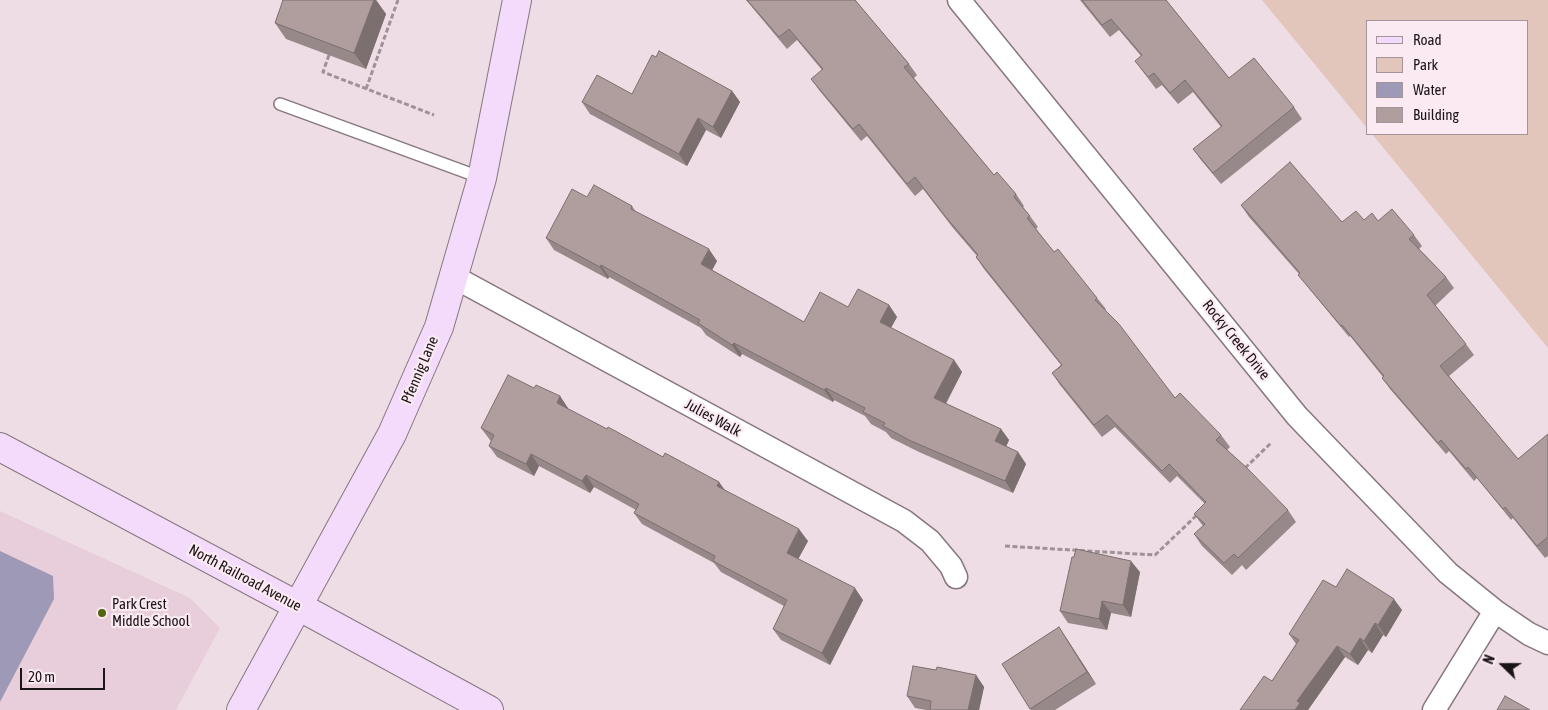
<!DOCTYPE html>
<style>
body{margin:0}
#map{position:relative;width:1548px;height:710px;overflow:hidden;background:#eedde5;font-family:"Asap Condensed",sans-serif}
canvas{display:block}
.legend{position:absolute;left:1366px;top:20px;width:162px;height:115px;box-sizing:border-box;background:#fbeaf2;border:1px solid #a1949a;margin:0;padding:6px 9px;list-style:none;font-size:15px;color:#1a1417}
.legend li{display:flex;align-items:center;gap:10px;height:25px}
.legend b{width:25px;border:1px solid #a1949a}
.north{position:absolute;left:1478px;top:640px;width:50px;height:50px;-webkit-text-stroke:4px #fbeaf2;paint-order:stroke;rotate:292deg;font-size:14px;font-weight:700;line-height:20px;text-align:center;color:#1a1417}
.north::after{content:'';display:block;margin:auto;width:18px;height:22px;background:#1a1417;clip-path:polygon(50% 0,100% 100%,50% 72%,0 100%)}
.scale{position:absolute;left:20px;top:668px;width:85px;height:22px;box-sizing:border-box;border:2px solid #1a1417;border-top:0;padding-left:6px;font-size:15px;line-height:18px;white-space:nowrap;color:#1a1417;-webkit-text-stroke:4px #fbeaf2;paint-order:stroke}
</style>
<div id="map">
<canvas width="1548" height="710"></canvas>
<ul class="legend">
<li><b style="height:6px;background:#f4dafb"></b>Road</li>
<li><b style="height:14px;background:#e2c5bb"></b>Park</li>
<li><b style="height:14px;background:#9e99b6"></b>Water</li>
<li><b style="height:14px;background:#b09e9f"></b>Building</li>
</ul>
<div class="north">N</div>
<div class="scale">20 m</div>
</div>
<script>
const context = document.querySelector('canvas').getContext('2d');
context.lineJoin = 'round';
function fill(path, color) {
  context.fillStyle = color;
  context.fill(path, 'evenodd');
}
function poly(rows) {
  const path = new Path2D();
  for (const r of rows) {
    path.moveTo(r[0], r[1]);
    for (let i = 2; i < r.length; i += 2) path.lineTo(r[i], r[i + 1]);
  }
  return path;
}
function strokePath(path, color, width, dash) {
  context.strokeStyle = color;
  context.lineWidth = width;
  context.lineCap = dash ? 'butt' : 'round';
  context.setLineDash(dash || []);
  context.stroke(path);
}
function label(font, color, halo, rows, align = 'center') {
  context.font = font + ' "Asap Condensed",sans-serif';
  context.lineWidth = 4.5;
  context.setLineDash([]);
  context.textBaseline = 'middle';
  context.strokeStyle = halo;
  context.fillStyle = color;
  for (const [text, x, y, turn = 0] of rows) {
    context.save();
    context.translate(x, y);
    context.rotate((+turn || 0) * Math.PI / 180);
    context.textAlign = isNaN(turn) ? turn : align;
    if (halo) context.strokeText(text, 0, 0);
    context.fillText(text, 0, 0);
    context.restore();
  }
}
const built = poly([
 [0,511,190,598,220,628,176,710,0,710]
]);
const green = poly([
 [1262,0,1548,0,1548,348,1372,134,1527,134,1527,21,1367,21,1367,128]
]);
const water = poly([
 [0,551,53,576,54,599,0,702]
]);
const path = poly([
 [329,55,323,72,434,115],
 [366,89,398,0],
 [1245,468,1271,443],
 [1005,546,1155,555,1197,515]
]);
const lane = poly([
 [280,104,482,178]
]);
const street = poly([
 [959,0,1297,416,1448,573,1495,611,1529,634,1548,643],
 [454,277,904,521,930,541,951,566,956,577],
 [1434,710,1495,611]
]);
const secondary = poly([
 [0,447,298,606,489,710],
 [241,710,392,434,439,327,482,178,517,0]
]);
const wall = poly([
 [283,0,376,0,386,14,366,69,286,39,275,23],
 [746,0,855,0,909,64,917,75,914,78,994,175,1016,194,1024,206,1023,207,1030,216,1038,227,1036,229,1054,252,1097,298,1106,309,1105,310,1175,398,1221,435,1230,447,1227,450,1288,510,1296,522,1246,570,1242,565,1232,575,1202,546,1194,534,1203,526,1194,514,1205,504,1177,476,1170,483,1115,427,1102,437,1060,385,1052,373,1061,365,984,269,976,257,977,256,953,228,923,189,915,196,867,136,861,141,819,90,811,79,822,70,797,40,787,49],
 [1080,0,1166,0,1229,78,1294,107,1302,119,1221,184,1201,160,1193,149,1221,127,1193,92,1178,104,1162,85,1156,89,1135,61,1141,56,1119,30,1110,37],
 [732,91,740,102,721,138,706,130,687,166,590,114,582,102,632,94],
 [587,197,632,206,636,212,717,261,712,270,804,322,848,307,889,305,897,317,891,328,954,360,962,372,946,404,1001,429,1009,440,1006,447,1018,452,1026,464,1013,493,919,452,891,438,886,432,871,424,865,416,834,400,833,402,742,354,740,357,706,335,701,328,609,277,608,279,554,250,546,238],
 [1241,205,1342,222,1364,220,1378,221,1414,235,1422,246,1419,249,1446,277,1454,288,1435,306,1466,344,1474,355,1449,376,1518,459,1548,434,1548,556,1545,558,1513,518,1511,520,1477,478,1474,481,1449,451,1446,454,1390,389,1382,378,1383,377,1350,336,1349,337,1307,286,1299,274,1249,217],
 [560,396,568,409,607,429,663,457,719,482,724,490,808,541,798,559,863,600,830,665,781,640,773,629,784,606,721,572,714,563,642,524,634,513,636,510,594,487,590,493,539,466,534,476,497,457,489,446,491,441,490,440,481,428],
 [1140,572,1131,617,1111,613,1107,630,1068,623,1060,611],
 [1336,587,1402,610,1386,637,1383,635,1372,653,1368,650,1358,665,1345,657,1308,710,1240,710,1272,681,1296,644,1289,634],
 [1059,627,1096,684,1055,710,1031,710,1002,664],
 [936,670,976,675,984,687,979,710,926,710,915,708,907,696]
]);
const shadedWall = poly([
 [374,0,376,0,386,14,366,69,354,53],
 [732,91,740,102,721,138,713,127],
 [698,118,706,130,687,166,679,154],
 [709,249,717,261,709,276,701,264],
 [601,265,609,277,608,279,600,267],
 [889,305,897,317,888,333,880,322],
 [734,343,742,354,740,357,732,345],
 [954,360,962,372,942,410,934,398],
 [826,388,834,400,833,402,824,390],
 [560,396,568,408,565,414,557,403],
 [1001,429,1009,440,1003,453,995,441],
 [1018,452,1026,464,1013,493,1005,481],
 [531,454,539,466,534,476,526,464],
 [586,475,594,487,590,493,582,481],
 [719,482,727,493,717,486],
 [799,529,808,541,795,565,787,553],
 [1131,561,1140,572,1131,617,1123,605],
 [855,588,863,600,830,665,822,653],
 [1394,599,1402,610,1386,637,1378,625],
 [1102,601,1111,613,1107,630,1099,619],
 [1375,623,1383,635,1372,653,1364,641],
 [1059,627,1067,639,1096,684,1087,672],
 [1360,638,1368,650,1358,665,1350,654],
 [1337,646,1345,657,1308,710,1295,710,1297,701],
 [976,675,984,687,979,710,968,710]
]);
const building = poly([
 [283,0,374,0,354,53,275,23,283,0],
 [747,0,855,0,909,64,904,67,994,175,997,172,1016,194,1014,197,1030,216,1027,218,1054,252,1058,249,1097,298,1095,300,1119,324,1175,398,1180,393,1221,435,1216,440,1247,468,1288,510,1238,558,1234,554,1224,563,1194,534,1205,524,1194,514,1206,502,1169,464,1162,471,1107,415,1094,425,1052,373,1062,365,976,257,978,255,945,216,915,177,907,184,859,124,853,129,811,79,823,69,789,29,779,37,747,0],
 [1082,0,1166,0,1229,78,1254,58,1294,107,1213,173,1193,149,1222,126,1185,80,1170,93,1154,73,1148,77,1135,61,1142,55,1111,19,1102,25,1082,0],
 [659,51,732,91,713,127,698,118,679,154,582,102,597,75,632,94,652,55,656,57,659,51],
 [1290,162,1342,222,1356,211,1364,220,1372,213,1378,221,1392,209,1414,235,1409,239,1446,277,1427,295,1466,344,1440,366,1518,459,1548,434,1548,537,1537,546,1505,507,1503,509,1468,467,1466,469,1441,440,1438,443,1382,378,1384,376,1342,325,1341,326,1298,275,1300,273,1241,205,1290,162],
 [594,185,632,206,631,209,709,249,701,264,804,322,820,292,848,307,858,289,889,305,880,322,954,360,934,398,1001,429,995,441,1018,452,1005,481,911,441,883,426,885,423,863,412,865,408,826,388,824,390,734,343,732,345,698,323,700,320,601,265,600,267,546,238,572,189,587,197,594,185],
 [508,375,534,388,536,385,560,396,557,403,607,429,608,427,663,457,665,453,719,482,717,486,799,529,787,553,855,588,822,653,773,629,787,600,713,561,715,556,634,513,639,504,586,475,582,481,531,454,526,464,489,446,494,435,481,428,508,375],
 [1076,549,1131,561,1123,605,1102,601,1099,619,1060,611,1072,557,1074,557,1076,549],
 [1347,569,1394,599,1378,625,1375,623,1364,641,1360,638,1350,654,1337,646,1297,701,1300,703,1295,710,1240,710,1264,676,1272,681,1299,640,1289,634,1323,580,1336,587,1347,569],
 [1059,627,1087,672,1030,709,1002,664,1059,627],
 [913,666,936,670,937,667,976,675,968,710,930,710,931,701,907,696,913,666],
 [1505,696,1530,710,1497,710,1505,696]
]);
const markers = [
 [102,613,5,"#536510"]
];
const streetNames = [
 ["Rocky Creek Drive",1236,340,51],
 ["Pfennig Lane",420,370,-67],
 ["Julies Walk",713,418,29],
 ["North Railroad Avenue",245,578,28]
];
const poiNames = [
 ["Park Crest",112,604],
 ["Middle School",112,621]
];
fill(built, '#e7ceda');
fill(green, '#e2c5bb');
fill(water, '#9e99b6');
strokePath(lane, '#86777f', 14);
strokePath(street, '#86777f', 25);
strokePath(secondary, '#86777f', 30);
strokePath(path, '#9e9197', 3, [5, 2.5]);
strokePath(lane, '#fff', 11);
strokePath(street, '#fff', 22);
strokePath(secondary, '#f4dafb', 28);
fill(wall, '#978889');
fill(shadedWall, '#7b6f6f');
fill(building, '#b09e9f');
strokePath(building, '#7b6f6f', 1);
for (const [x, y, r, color] of markers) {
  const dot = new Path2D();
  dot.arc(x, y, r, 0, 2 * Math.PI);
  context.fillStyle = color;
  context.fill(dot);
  strokePath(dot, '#fbeaf2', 2);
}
label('15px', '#1a1417', '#fbeaf2', streetNames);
label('15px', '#1a1417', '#fbeaf2', poiNames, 'left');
</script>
